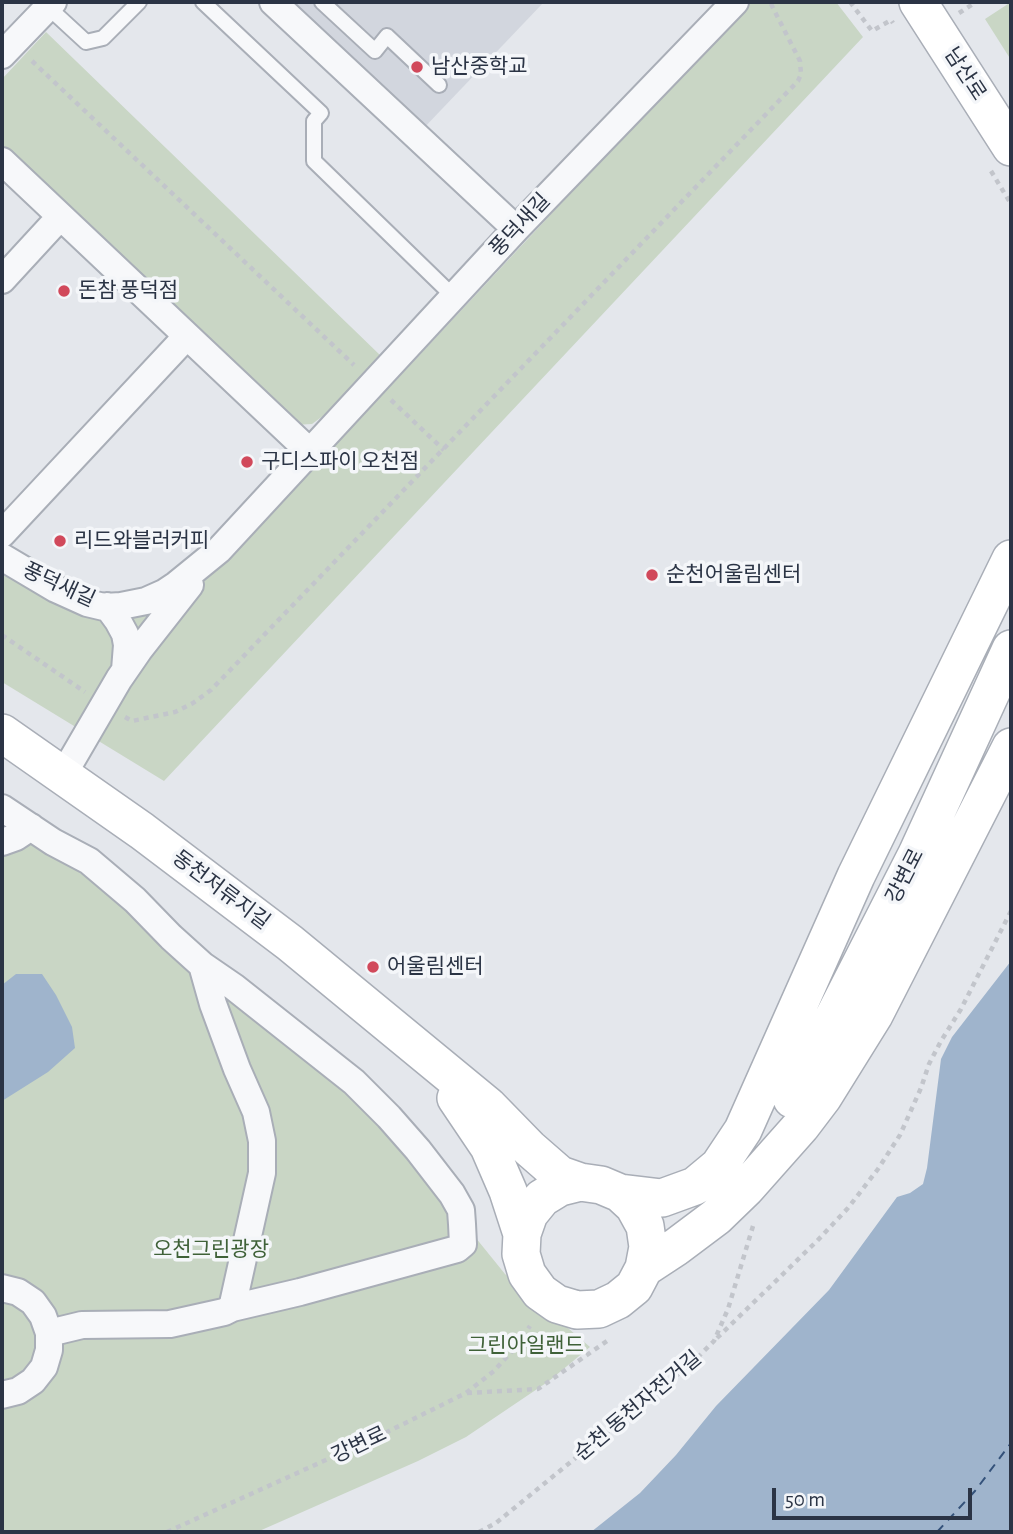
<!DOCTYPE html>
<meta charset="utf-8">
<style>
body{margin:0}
#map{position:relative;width:1013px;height:1534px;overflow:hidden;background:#e4e7ec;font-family:"Alegreya Sans",sans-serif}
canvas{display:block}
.frame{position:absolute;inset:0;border:4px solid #2b3445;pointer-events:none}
.scale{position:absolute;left:772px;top:1488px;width:200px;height:32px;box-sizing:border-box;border:4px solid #2b3445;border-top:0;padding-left:9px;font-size:21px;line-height:24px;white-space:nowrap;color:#2b3445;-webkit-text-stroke:5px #f4f6f9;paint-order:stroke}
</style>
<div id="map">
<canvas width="1013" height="1534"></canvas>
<div class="frame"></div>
<div class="scale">50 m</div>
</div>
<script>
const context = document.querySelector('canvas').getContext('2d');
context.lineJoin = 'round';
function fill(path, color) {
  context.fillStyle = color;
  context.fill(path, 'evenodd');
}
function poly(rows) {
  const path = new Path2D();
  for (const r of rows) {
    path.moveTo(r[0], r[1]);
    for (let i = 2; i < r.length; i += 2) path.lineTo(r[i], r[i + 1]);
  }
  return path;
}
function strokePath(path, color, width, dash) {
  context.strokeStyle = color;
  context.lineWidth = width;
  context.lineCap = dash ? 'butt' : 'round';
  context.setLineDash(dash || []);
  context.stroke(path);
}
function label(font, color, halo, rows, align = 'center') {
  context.font = font + ' "Alegreya Sans","Noto Sans KR",sans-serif';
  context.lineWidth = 7;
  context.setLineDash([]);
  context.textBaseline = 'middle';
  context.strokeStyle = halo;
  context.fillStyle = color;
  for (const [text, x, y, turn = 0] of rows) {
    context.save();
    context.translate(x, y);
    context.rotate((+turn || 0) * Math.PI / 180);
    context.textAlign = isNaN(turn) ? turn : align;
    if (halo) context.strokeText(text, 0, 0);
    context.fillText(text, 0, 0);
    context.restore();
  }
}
const built = poly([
 [284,2,544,2,421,131]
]);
const green = poly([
 [749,2,836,2,863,37,164,781,2,682,2,569,63,604,199,583,231,557],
 [1011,2,1011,60,985,19],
 [46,32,381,356,327,413,312,424,294,425,2,153,2,79],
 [2,821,106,890,345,1086,437,1190,505,1274,590,1347,549,1381,466,1437,418,1461,257,1532,2,1532]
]);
const water = poly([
 [1011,961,1011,1532,591,1532,640,1493,676,1455,716,1406,829,1290,897,1197,910,1193,923,1184,927,1168,941,1059,952,1037],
 [16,974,42,974,56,995,72,1027,75,1048,48,1072,2,1101,2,985]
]);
const ferry = poly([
 [937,1532,975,1491,1011,1443]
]);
const path = poly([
 [850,2,872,31,891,20,893,23],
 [959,13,976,2],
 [32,61,354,365],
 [991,171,1011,204],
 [391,400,444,450],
 [2,635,85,692],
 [125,717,132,721,175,712,193,703,211,690,798,81,801,74,800,61,770,2],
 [717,1338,817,1241,848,1208,878,1169,900,1135,921,1088,929,1064,941,1041,961,1009,1011,911],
 [467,1393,538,1389,607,1341],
 [167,1532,381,1435,466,1393,494,1371,513,1350,530,1326],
 [479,1532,496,1523,693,1362,714,1341,728,1309,753,1226]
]);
const lane = poly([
 [203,2,321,113,314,121,314,161,453,296],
 [322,2,375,51,387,36,439,85],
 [48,7,86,42,103,38,139,2]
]);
const street = poly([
 [273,2,516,229],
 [2,55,53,2],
 [2,161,310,452],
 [2,280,60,217],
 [2,534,186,337],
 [2,557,56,589,87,603,104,607,121,606,146,601,164,593,176,585,219,550,516,229,735,2],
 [107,606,118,621,125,634,127,645,125,670],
 [63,775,119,679,139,650,190,585],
 [2,808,53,842,89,861,135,900,171,937,202,965,234,987,354,1082,389,1117,418,1150,452,1194,461,1210,462,1224,463,1244,457,1249,300,1292,232,1308,224,1312,170,1324,82,1325,49,1333],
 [2,842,16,837,31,827],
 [202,965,213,1004,237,1069,256,1112,262,1141,262,1173,232,1308],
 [2,1288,18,1292,33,1302,43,1316,49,1333,49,1350,44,1367,33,1381,18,1391,2,1395]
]);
const secondary = poly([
 [918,2,1011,147],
 [2,733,142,831,290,943,488,1106,529,1148,560,1175,580,1182,601,1185,620,1193,634,1206,645,1226,648,1247,644,1268,634,1287,618,1300,599,1309,577,1310,557,1304,540,1292,527,1274,521,1254,522,1234,529,1214,542,1198,560,1187,580,1182],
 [456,1098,489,1147,508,1191,522,1234],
 [792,1099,917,854,1011,649],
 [620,1193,662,1198,695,1186,719,1166,743,1130,856,876,1011,559],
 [644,1268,676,1247,716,1217,746,1188,801,1126,823,1097,874,1015,1011,747]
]);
const markers = [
 [417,67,7,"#d1495b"],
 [64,291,7,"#d1495b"],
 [247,462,7,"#d1495b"],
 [60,541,7,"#d1495b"],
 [652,575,7,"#d1495b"],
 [373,967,7,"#d1495b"]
];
const poiNames = [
 ["남산중학교",431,67],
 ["돈참 풍덕점",78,291],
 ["구디스파이 오천점",261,462],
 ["리드와블러커피",74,541],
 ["순천어울림센터",666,575],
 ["어울림센터",387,967]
];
const streetNames = [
 ["남산로",965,74,57],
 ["풍덕새길",520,225,-47],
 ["풍덕새길",59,585,25],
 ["강변로",905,876,-63],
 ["동천저류지길",221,890,37],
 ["순천 동천자전거길",638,1406,-40],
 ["강변로",359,1445,-25]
];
const parkNames = [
 ["오천그린광장",211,1250],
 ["그린아일랜드",526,1346]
];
fill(built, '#d2d6de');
fill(green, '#c9d6c5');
fill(water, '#9fb4cc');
strokePath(ferry, '#34527a', 2, [9, 7]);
strokePath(lane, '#a9aeb7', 18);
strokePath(street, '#a9aeb7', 30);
strokePath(secondary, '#a9aeb7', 40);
strokePath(path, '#c2c5cb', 4.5, [5, 5]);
strokePath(lane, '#f7f8fa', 14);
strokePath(street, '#f7f8fa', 26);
strokePath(secondary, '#fff', 37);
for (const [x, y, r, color] of markers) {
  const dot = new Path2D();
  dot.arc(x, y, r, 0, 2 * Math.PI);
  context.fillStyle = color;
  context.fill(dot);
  strokePath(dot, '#f4f6f9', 2.5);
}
label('21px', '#2b3445', '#f4f6f9', poiNames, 'left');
label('21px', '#2b3445', '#f4f6f9', streetNames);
label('21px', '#3f6138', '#f4f6f9', parkNames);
</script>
